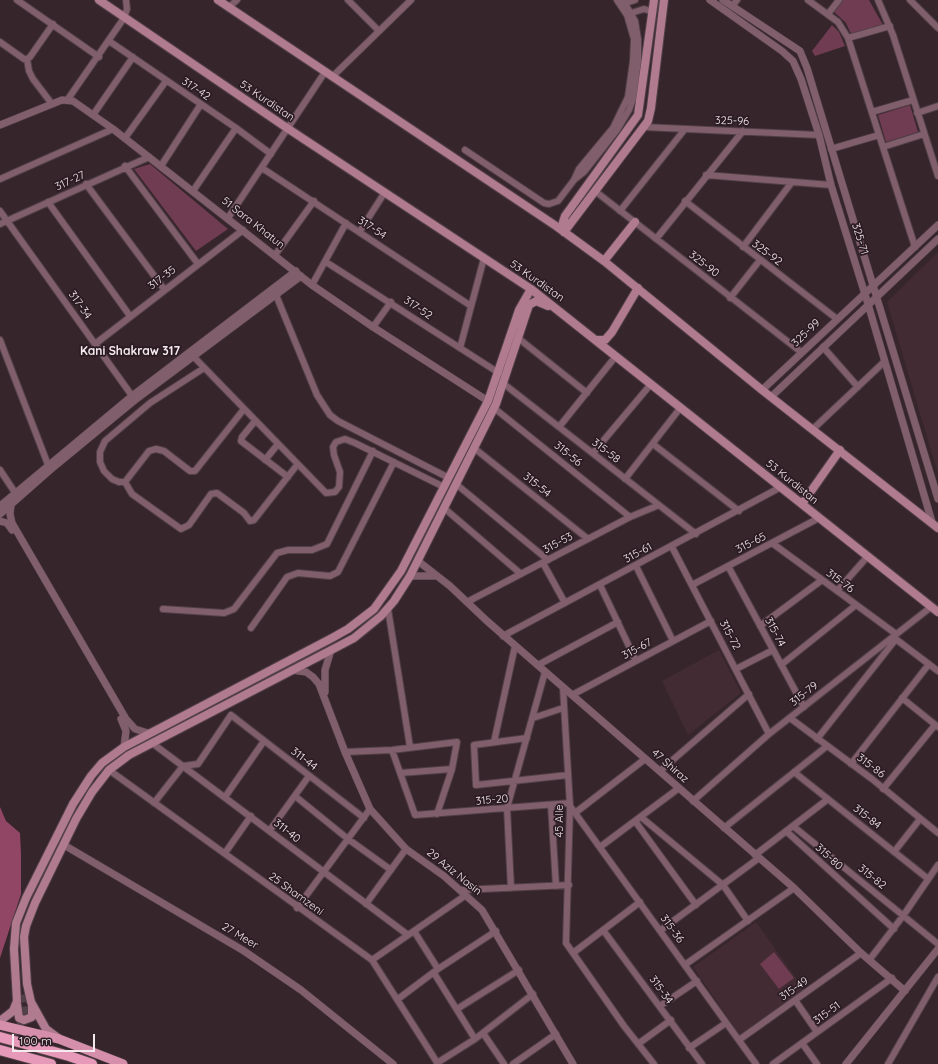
<!DOCTYPE html>
<style>
body{margin:0}
#map{position:relative;width:938px;height:1064px;overflow:hidden;background:#36252b;font-family:Quicksand,sans-serif}
canvas{display:block}
.scale{position:absolute;left:12px;top:1034px;width:83px;height:18px;box-sizing:border-box;border:2px solid #f4e9ed;border-top:0;padding-left:5px;font-size:12px;line-height:14px;white-space:nowrap;color:#f4e9ed;-webkit-text-stroke:3px #2b1b22;paint-order:stroke}
</style>
<div id="map">
<canvas width="938" height="1064"></canvas>
<div class="scale">100 m</div>
</div>
<script>
const context = document.querySelector('canvas').getContext('2d');
context.lineJoin = 'round';
function fill(path, color) {
  context.fillStyle = color;
  context.fill(path, 'evenodd');
}
function poly(rows) {
  const path = new Path2D();
  for (const r of rows) {
    path.moveTo(r[0], r[1]);
    for (let i = 2; i < r.length; i += 2) path.lineTo(r[i], r[i + 1]);
  }
  return path;
}
function strokePath(path, color, width, dash) {
  context.strokeStyle = color;
  context.lineWidth = width;
  context.lineCap = dash ? 'butt' : 'round';
  context.setLineDash(dash || []);
  context.stroke(path);
}
function label(font, color, halo, rows, align = 'center') {
  context.font = font + ' Quicksand,sans-serif';
  context.lineWidth = 3.5;
  context.setLineDash([]);
  context.textBaseline = 'middle';
  context.strokeStyle = halo;
  context.fillStyle = color;
  for (const [text, x, y, turn = 0] of rows) {
    context.save();
    context.translate(x, y);
    context.rotate((+turn || 0) * Math.PI / 180);
    context.textAlign = isNaN(turn) ? turn : align;
    if (halo) context.strokeText(text, 0, 0);
    context.fillText(text, 0, 0);
    context.restore();
  }
}
const built = poly([
 [938,252,938,474,887,302],
 [719,650,741,693,688,735,662,681],
 [756,922,804,989,740,1035,693,967]
]);
const green = poly([
 [839,0,869,0,883,25,851,34,846,23,832,10],
 [832,25,839,32,845,46,815,56,812,51],
 [910,105,918,132,886,142,878,115],
 [150,164,228,229,196,251,134,169],
 [774,952,794,978,779,989,760,964]
]);
const forest = poly([
 [0,807,6,821,20,833,21,854,21,894,0,958]
]);
const secondaryTunnel = poly([
 [1,1040,14,1032,20,1025,25,1012,22,991]
]);
const minor = poly([
 [17,0,99,57],
 [348,0,379,31],
 [808,0,838,22,848,38,915,247],
 [878,0,893,35,938,176],
 [910,0,938,28],
 [623,4,635,0],
 [732,6,737,0],
 [229,7,237,0],
 [628,14,644,9,653,12],
 [828,14,839,0],
 [848,38,890,26],
 [109,41,236,128,271,154],
 [0,42,24,59,27,59],
 [27,59,29,71,33,79,52,104],
 [27,59,30,57,53,24],
 [332,77,411,0],
 [68,99,124,18,127,9,126,0],
 [872,112,913,100],
 [917,113,938,106],
 [93,115,133,57],
 [643,127,819,135],
 [125,138,166,81],
 [883,147,924,134],
 [831,149,879,135],
 [465,150,544,203,549,204,558,201,574,180,579,169,613,128,628,97,633,61,634,39,627,15,617,0],
 [125,166,198,264],
 [161,166,201,104],
 [262,168,471,306],
 [706,175,831,185],
 [0,179,113,129],
 [574,180,584,172,617,130,629,110,633,99,638,61,638,39,635,21,623,0],
 [86,184,164,289],
 [193,191,236,128],
 [595,191,801,352],
 [685,201,837,319],
 [48,202,130,316],
 [0,211,135,400],
 [620,211,685,129],
 [228,218,325,72],
 [0,224,149,157],
 [360,231,385,192],
 [656,239,743,131],
 [743,247,792,182],
 [275,255,314,201],
 [326,262,499,373],
 [312,285,346,223],
 [276,295,317,395,330,415,338,421,449,478],
 [730,298,760,260],
 [373,327,391,302],
 [518,338,587,393],
 [0,340,50,470],
 [95,344,243,230],
 [823,347,858,387],
 [460,348,484,258],
 [191,354,326,493,335,492,339,487,340,472,334,455,333,447,336,442,345,439,355,443,444,487],
 [204,368,150,403,105,441,100,452,100,462,104,471,112,479,119,482,125,482,149,451,156,449,164,451,190,471,195,471,244,409],
 [504,384,696,534],
 [494,408,630,517],
 [255,421,242,437,241,441,288,477],
 [559,427,616,356],
 [813,429,884,362],
 [653,444,739,511],
 [474,448,588,539],
 [593,453,651,384],
 [265,460,278,444],
 [0,470,18,497],
 [625,479,681,407],
 [125,482,132,494,181,529,189,525,211,494,217,493,244,513,250,521,254,520,297,465],
 [456,484,548,560],
 [444,508,521,574],
 [772,543,896,634],
 [672,547,769,734],
 [543,563,565,603],
 [636,566,673,641],
 [728,566,804,707],
 [600,585,636,661],
 [692,585,819,518],
 [837,591,868,556],
 [467,602,630,517,659,505],
 [163,609,224,613,234,609,277,553,288,550,312,550,327,544,373,451],
 [388,609,410,747],
 [760,626,822,580],
 [251,628,287,577,298,573,330,576,338,572,394,462],
 [503,636,781,487],
 [893,637,938,671],
 [538,665,618,622],
 [781,665,856,605],
 [736,669,773,650],
 [563,688,570,806,566,943,624,1026,654,1064],
 [572,695,711,621],
 [902,698,938,727],
 [533,718,563,708],
 [790,718,872,779,938,833],
 [527,738,474,745,476,785,568,775],
 [817,739,896,639],
 [494,742,515,646],
 [152,743,408,935],
 [392,750,415,815,570,803],
 [345,752,392,750,457,742,452,769,437,814],
 [851,764,929,664],
 [109,770,372,960,438,1064],
 [660,771,749,694],
 [794,772,927,878],
 [400,773,452,769],
 [883,789,935,725],
 [295,796,348,839,391,870],
 [225,797,264,741],
 [693,801,769,734,931,607],
 [154,803,183,766,198,764,231,715,364,818],
 [551,805,556,886],
 [570,806,756,1064],
 [575,813,645,759],
 [641,817,723,885,748,921],
 [635,821,696,905],
 [793,826,938,944],
 [724,828,827,746],
 [270,830,309,776],
 [786,831,894,929],
 [600,847,679,788],
 [894,852,920,819],
 [225,853,251,816],
 [755,855,828,799],
 [511,888,507,808,545,672],
 [461,890,569,885],
 [366,904,406,849],
 [297,908,370,809],
 [603,930,702,1064],
 [661,930,759,858],
 [414,931,438,969],
 [573,953,640,902],
 [870,959,903,916,938,865],
 [372,960,466,895],
 [686,964,794,888],
 [434,973,475,1039],
 [398,999,438,969,496,931],
 [795,1000,817,1032],
 [660,1006,697,981],
 [457,1009,519,970],
 [483,1033,504,1064],
 [739,1040,861,953],
 [802,1043,817,1064],
 [638,1044,671,1020],
 [689,1048,726,1023],
 [437,1063,475,1039,533,994],
 [513,1064,556,1034],
 [773,1064,892,978],
 [888,1064,938,977]
]);
const tertiary = poly([
 [710,0,782,51,793,61,801,79,819,135,831,185,868,304,932,522],
 [723,0,800,51,807,68,938,499],
 [0,125,62,100,73,101,113,129,312,285,373,327,488,401],
 [762,390,938,225],
 [772,396,938,239],
 [11,505,10,514,12,523,126,719,135,729,148,733],
 [0,506,132,396,296,271],
 [0,514,50,470,135,400,301,276],
 [0,521,7,523,12,530],
 [418,561,450,586,487,621,794,888,861,953,905,991],
 [410,576,437,576],
 [292,670,306,672,313,677,319,684,345,752,370,809,406,849,444,876,482,910,573,1064],
 [325,692,325,670,331,650],
 [121,719,126,731,124,747],
 [64,845,244,951,301,990,393,1064],
 [846,1064,938,949]
]);
const secondary = poly([
 [99,0,287,128,531,289,938,612],
 [218,0,556,226,604,261,762,390,938,528],
 [564,232,648,121,651,108,664,0],
 [564,232,563,222,565,216,638,115,654,0],
 [604,261,635,222],
 [597,340,605,340,612,332,638,288],
 [802,504,840,450],
 [17,1004,19,1018,24,1020,32,1017,32,1006],
 [0,1021,13,1011,17,1001,14,949,16,923,26,898,73,804,91,776,102,763,124,747,332,638,348,629,374,609,401,571,488,401,519,310,531,289],
 [58,1038,46,1029,31,1002,27,984,24,937,26,926,35,903,76,819,92,792,109,770,129,755,337,647,354,638,381,616,394,601,410,576,496,404,529,305,536,301,548,306]
]);
const primary = poly([
 [0,1025,59,1039,123,1064]
]);
const trunk = poly([
 [0,1037,69,1056,92,1064],
 [0,1050,51,1064]
]);
const streetNames = [
 ["317-42",196,89,34],
 ["53 Kurdistan",267,101,34],
 ["325-96",732,121,2],
 ["317-27",70,181,-25],
 ["51 Sara Khatun",253,223,38],
 ["317-54",372,228,33],
 ["325-71",860,239,73],
 ["325-92",767,253,37],
 ["325-90",704,264,38],
 ["317-35",162,278,-37],
 ["53 Kurdistan",537,281,35],
 ["317-34",80,305,55],
 ["317-52",418,308,34],
 ["325-99",806,333,-43],
 ["315-58",606,451,38],
 ["315-56",568,454,39],
 ["53 Kurdistan",792,482,39],
 ["315-54",537,485,39],
 ["315-53",558,543,-28],
 ["315-65",751,543,-27],
 ["315-61",638,553,-28],
 ["315-76",840,581,36],
 ["315-74",775,632,62],
 ["315-72",730,635,62],
 ["315-67",637,649,-28],
 ["315-79",804,694,-38],
 ["311-44",304,759,38],
 ["47 Shiraz",670,766,41],
 ["315-86",871,766,37],
 ["315-20",492,800,-5],
 ["315-84",867,817,38],
 ["45 Alle",560,821,-90],
 ["311-40",287,831,38],
 ["315-80",829,857,43],
 ["29 Aziz Nasin",454,872,39],
 ["315-82",872,877,39],
 ["25 Shamzeni",296,894,36],
 ["315-36",672,929,54],
 ["27 Meer",240,936,31],
 ["315-49",794,989,-35],
 ["315-34",661,990,54],
 ["315-51",827,1013,-36]
];
const neighbourhoodNames = [
 ["Kani Shakraw 317",130,351]
];
fill(built, '#432b34');
fill(green, '#6f3c51');
fill(forest, '#914666');
strokePath(secondaryTunnel, '#524248', 8, [8, 4]);
strokePath(minor, '#514046', 8);
strokePath(tertiary, '#514046', 8);
strokePath(secondary, '#514046', 10);
strokePath(primary, '#514046', 10);
strokePath(trunk, '#514046', 12);
strokePath(minor, '#805e6b', 6);
strokePath(tertiary, '#805e6b', 7);
strokePath(secondary, '#b07a8f', 8);
strokePath(primary, '#d68fab', 9);
strokePath(trunk, '#e699b8', 10);
label('11px', '#f4e9ed', '#2b1b22', streetNames);
label('bold 12px', '#f4e9ed', '#2b1b22', neighbourhoodNames);
</script>
